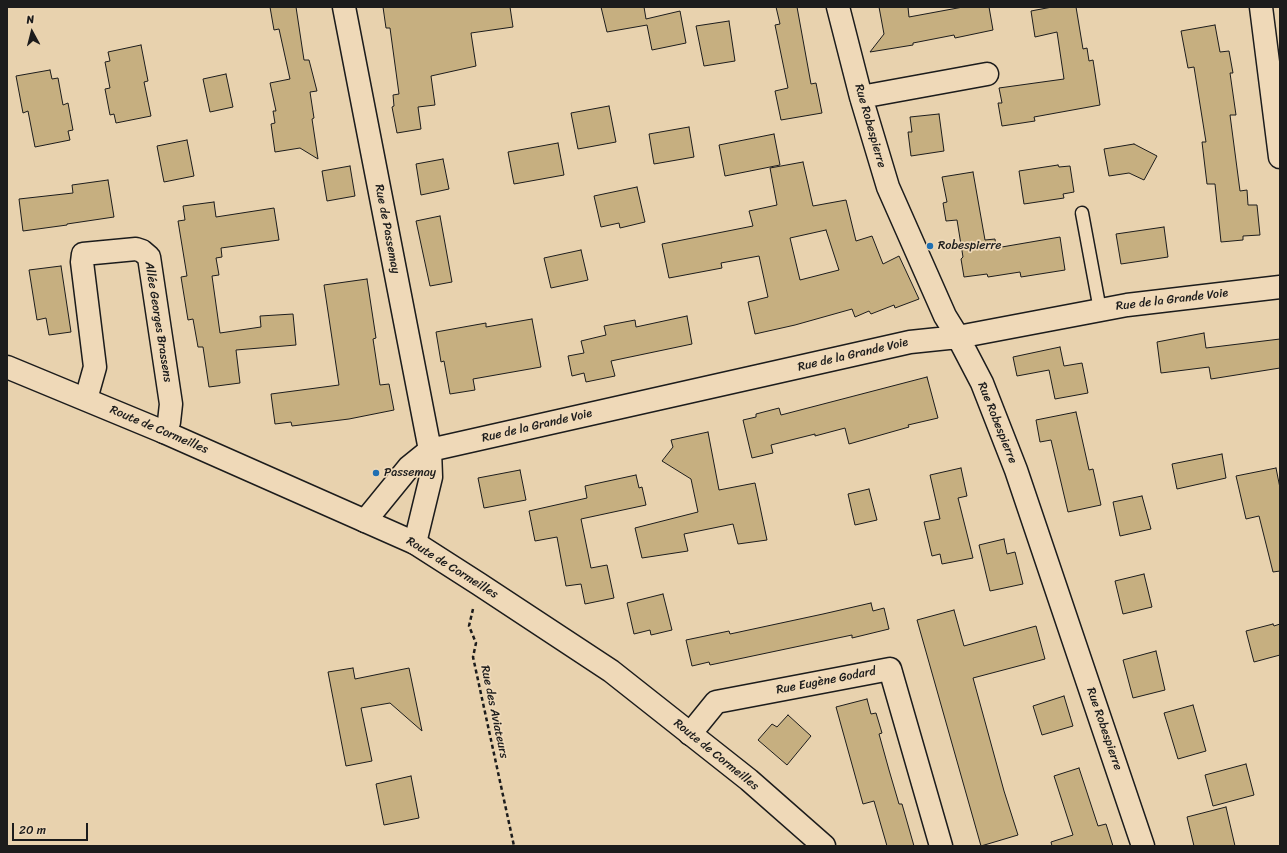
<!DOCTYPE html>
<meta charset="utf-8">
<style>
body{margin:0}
#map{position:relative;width:1287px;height:853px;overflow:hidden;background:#e8d2ae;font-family:Sriracha,sans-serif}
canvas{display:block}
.frame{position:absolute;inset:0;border:8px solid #1c1c1c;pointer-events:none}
.north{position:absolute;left:12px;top:12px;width:40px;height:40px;-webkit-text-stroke:3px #efd9b8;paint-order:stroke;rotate:353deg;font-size:11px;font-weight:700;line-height:16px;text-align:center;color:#1c1c1c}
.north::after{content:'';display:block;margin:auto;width:14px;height:18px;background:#1c1c1c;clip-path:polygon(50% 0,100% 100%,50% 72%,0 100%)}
.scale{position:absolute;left:12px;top:823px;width:76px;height:18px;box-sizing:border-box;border:2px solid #1c1c1c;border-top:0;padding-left:5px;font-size:12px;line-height:14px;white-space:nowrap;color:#1c1c1c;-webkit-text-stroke:3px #efd9b8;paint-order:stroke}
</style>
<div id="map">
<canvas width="1287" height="853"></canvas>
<div class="frame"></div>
<div class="north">N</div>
<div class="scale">20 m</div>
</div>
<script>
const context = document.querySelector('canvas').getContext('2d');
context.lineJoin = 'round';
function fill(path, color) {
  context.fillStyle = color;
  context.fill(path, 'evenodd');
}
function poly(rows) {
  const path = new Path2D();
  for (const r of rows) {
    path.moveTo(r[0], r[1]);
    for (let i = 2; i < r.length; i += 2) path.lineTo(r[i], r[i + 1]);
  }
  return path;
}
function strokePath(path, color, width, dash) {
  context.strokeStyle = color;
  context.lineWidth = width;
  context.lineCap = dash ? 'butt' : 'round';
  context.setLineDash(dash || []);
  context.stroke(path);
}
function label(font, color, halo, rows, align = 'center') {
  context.font = font + ' Sriracha,sans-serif';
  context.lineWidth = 3.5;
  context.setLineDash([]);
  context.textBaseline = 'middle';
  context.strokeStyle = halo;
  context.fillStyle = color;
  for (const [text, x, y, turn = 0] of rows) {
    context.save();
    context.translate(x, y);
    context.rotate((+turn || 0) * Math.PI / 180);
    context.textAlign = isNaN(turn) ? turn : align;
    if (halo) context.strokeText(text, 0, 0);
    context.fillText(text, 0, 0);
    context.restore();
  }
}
const building = poly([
 [270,7,296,7,304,60,309,60,317,91,310,92,314,118,312,119,318,159,300,148,275,152,271,124,275,123,273,111,276,111,270,83,290,79,279,29,274,30,270,7],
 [383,7,510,7,513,27,471,33,476,66,431,76,435,105,418,107,421,129,397,133,392,107,394,106,393,95,399,94,390,28,386,28,383,7],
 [601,7,644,7,646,19,680,11,686,43,652,50,647,25,607,32,601,7],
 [776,7,797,7,811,84,816,83,822,113,781,120,775,91,788,88,775,25,780,24,776,7],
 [879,7,908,7,909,17,963,7,989,7,993,30,955,38,954,35,913,43,913,45,870,52,884,34,879,7],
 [1052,7,1076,7,1083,49,1087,48,1089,61,1093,60,1100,105,1034,117,1035,121,1002,126,998,103,1002,103,999,88,1064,79,1057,32,1035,37,1031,11,1052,7],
 [729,21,735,61,704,66,696,26,729,21],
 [1215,25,1220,52,1229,51,1233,73,1230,73,1236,115,1230,115,1240,191,1247,190,1248,205,1257,205,1260,235,1243,236,1243,240,1221,242,1215,184,1207,184,1202,142,1206,142,1194,67,1188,68,1181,31,1215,25],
 [141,45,148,81,144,82,151,116,116,123,114,114,110,115,105,89,110,88,105,62,110,61,108,52,141,45],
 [50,70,52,79,58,78,63,105,68,103,73,130,68,131,70,140,35,147,28,111,23,113,16,76,50,70],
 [226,74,233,107,210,112,203,79,226,74],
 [609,106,616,142,578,149,571,113,609,106],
 [939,114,944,151,911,156,908,132,912,132,910,117,939,114],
 [689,127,694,157,654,164,649,134,689,127],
 [774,134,780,165,725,176,719,145,774,134],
 [187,140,194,176,164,182,157,146,187,140],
 [558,143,564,175,514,184,508,152,558,143],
 [1134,144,1157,156,1144,180,1129,173,1109,176,1104,149,1134,144],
 [443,159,449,189,421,195,416,164,443,159],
 [803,162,813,206,846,200,856,241,872,236,883,264,899,256,919,299,895,308,894,305,871,314,869,311,855,317,852,309,795,325,755,334,748,302,768,297,759,256,721,263,722,268,669,278,662,244,753,226,749,211,777,205,770,168,803,162],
 [826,230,839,270,800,280,790,238,826,230],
 [1058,165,1059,167,1070,166,1074,192,1063,194,1064,198,1024,204,1019,171,1058,165],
 [350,166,355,196,327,201,322,171,350,166],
 [973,172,985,240,995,239,996,248,1060,237,1065,270,1021,277,1020,272,988,277,987,274,964,277,961,259,963,257,957,220,946,221,943,203,947,202,942,177,973,172],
 [108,180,114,217,67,224,67,225,23,231,19,199,73,193,72,185,108,180],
 [637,187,645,222,620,228,619,223,601,227,594,196,637,187],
 [214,202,216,217,274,208,279,240,221,248,222,257,216,258,219,275,212,276,220,333,261,327,260,316,293,314,296,345,236,350,240,383,209,387,203,347,198,347,193,319,188,320,181,277,187,276,178,221,185,220,183,206,214,202],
 [440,216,452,282,430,286,416,221,440,216],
 [1164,227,1168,257,1121,264,1116,234,1164,227],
 [581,250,588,280,551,288,544,258,581,250],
 [61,266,71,332,49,335,46,318,37,320,29,270,61,266],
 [367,279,376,338,373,339,380,385,389,384,394,410,349,419,292,426,291,422,275,424,271,394,339,385,324,285,367,279],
 [687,316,692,344,611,361,615,376,586,382,584,373,572,376,568,356,584,353,581,341,606,335,604,326,635,320,636,327,687,316],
 [532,319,541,367,473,379,475,390,450,394,444,361,441,362,436,332,486,323,486,327,532,319],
 [1204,333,1206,348,1280,339,1280,368,1211,379,1209,367,1161,373,1157,342,1204,333],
 [1060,347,1064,366,1082,363,1088,393,1055,399,1049,370,1017,376,1013,357,1060,347],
 [927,377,938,418,908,425,909,427,849,444,845,428,815,436,815,434,771,445,773,453,752,458,743,420,756,417,756,414,779,408,781,415,927,377],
 [1076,412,1089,470,1093,469,1101,505,1068,512,1051,440,1040,442,1036,420,1076,412],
 [708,432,719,490,755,483,767,540,738,544,733,524,684,534,688,551,642,558,635,528,698,512,691,479,662,461,673,447,671,440,708,432],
 [1222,454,1226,478,1177,489,1172,464,1222,454],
 [961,468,967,496,958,498,973,558,942,564,940,554,932,556,924,522,940,519,930,475,961,468],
 [1276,468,1280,488,1280,571,1273,572,1259,516,1246,519,1236,476,1276,468],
 [520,470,526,500,484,508,478,478,520,470],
 [636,475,639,488,642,487,646,505,581,519,591,568,607,565,614,598,585,604,581,584,566,586,557,537,535,541,529,511,587,498,585,486,636,475],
 [869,489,877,520,855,525,848,494,869,489],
 [1142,496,1151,529,1120,536,1113,502,1142,496],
 [1004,539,1007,554,1015,552,1023,584,990,591,979,545,1004,539],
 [1144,574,1152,607,1123,614,1115,581,1144,574],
 [663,594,672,630,651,635,650,630,634,634,627,603,663,594],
 [871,603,873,611,884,608,889,629,852,638,852,635,710,665,709,662,692,666,686,640,729,631,730,634,823,614,871,603],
 [954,610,964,646,1036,626,1045,659,973,678,1004,791,1018,835,981,846,917,620,954,610],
 [1273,624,1274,626,1280,624,1280,655,1254,662,1246,631,1273,624],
 [1156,651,1165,690,1133,698,1123,660,1156,651],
 [353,668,355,679,409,668,422,731,390,703,361,708,372,761,346,766,328,672,353,668],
 [1064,696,1073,726,1042,735,1033,706,1064,696],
 [867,699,871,714,876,713,882,733,879,734,889,770,899,804,902,804,914,846,887,846,874,801,863,804,836,707,867,699],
 [1193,705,1206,751,1178,759,1164,713,1193,705],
 [788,715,811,736,787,765,758,740,772,724,777,727,788,715],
 [1246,764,1254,795,1213,806,1205,775,1246,764],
 [1079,768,1098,826,1106,824,1113,846,1052,846,1051,842,1073,835,1054,776,1079,768],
 [411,776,419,818,384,825,376,784,411,776],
 [1226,807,1235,846,1194,846,1187,817,1226,807]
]);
const path = poly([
 [473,609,469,626,476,643,473,657,514,846]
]);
const lane = poly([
 [1082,213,1100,310]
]);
const street = poly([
 [344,7,430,450,431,477,415,543],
 [838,7,861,97,888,187,945,316,958,337,982,383,1016,470,1143,846],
 [1261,7,1280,157],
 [861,97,987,74],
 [86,399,95,367,82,262,83,254,136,249,142,251,149,257,171,404,169,422,164,432],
 [365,521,409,467,430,450,910,342,958,337,1127,305,1280,287],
 [690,734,716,702,890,669,941,846]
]);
const secondary = poly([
 [7,367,164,432,415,543,479,584,611,671,749,780,824,846]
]);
const markers = [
 [930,246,4,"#1f6fb2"],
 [376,473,4,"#1f6fb2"]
];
const streetNames = [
 ["Rue Robespierre",870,126,74],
 ["Rue de Passemay",387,229,79],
 ["Rue de la Grande Voie",1172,300,-7],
 ["Allée Georges Brassens",158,322,81],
 ["Rue de la Grande Voie",853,355,-13],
 ["Rue Robespierre",997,423,68],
 ["Rue de la Grande Voie",537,426,-13],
 ["Route de Cormeilles",159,430,23],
 ["Route de Cormeilles",452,568,32],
 ["Rue Eugène Godard",826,681,-11],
 ["Rue des Aviateurs",494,712,78],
 ["Rue Robespierre",1104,729,71],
 ["Route de Cormeilles",716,755,39]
];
const poiNames = [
 ["Robespierre",938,246],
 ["Passemay",384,473]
];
fill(building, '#c6af80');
strokePath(building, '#1c1c1c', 1);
strokePath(lane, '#1c1c1c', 15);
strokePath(street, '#1c1c1c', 25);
strokePath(secondary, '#1c1c1c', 25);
strokePath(path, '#1c1c1c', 2.5, [4, 3]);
strokePath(lane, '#efd9b8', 12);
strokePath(street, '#efd9b8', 22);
strokePath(secondary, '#efd9b8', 22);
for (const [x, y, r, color] of markers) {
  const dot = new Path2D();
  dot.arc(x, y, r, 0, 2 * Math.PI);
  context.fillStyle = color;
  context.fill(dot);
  strokePath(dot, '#efd9b8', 1.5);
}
label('12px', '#1c1c1c', '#efd9b8', streetNames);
label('12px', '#1c1c1c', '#efd9b8', poiNames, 'left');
</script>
